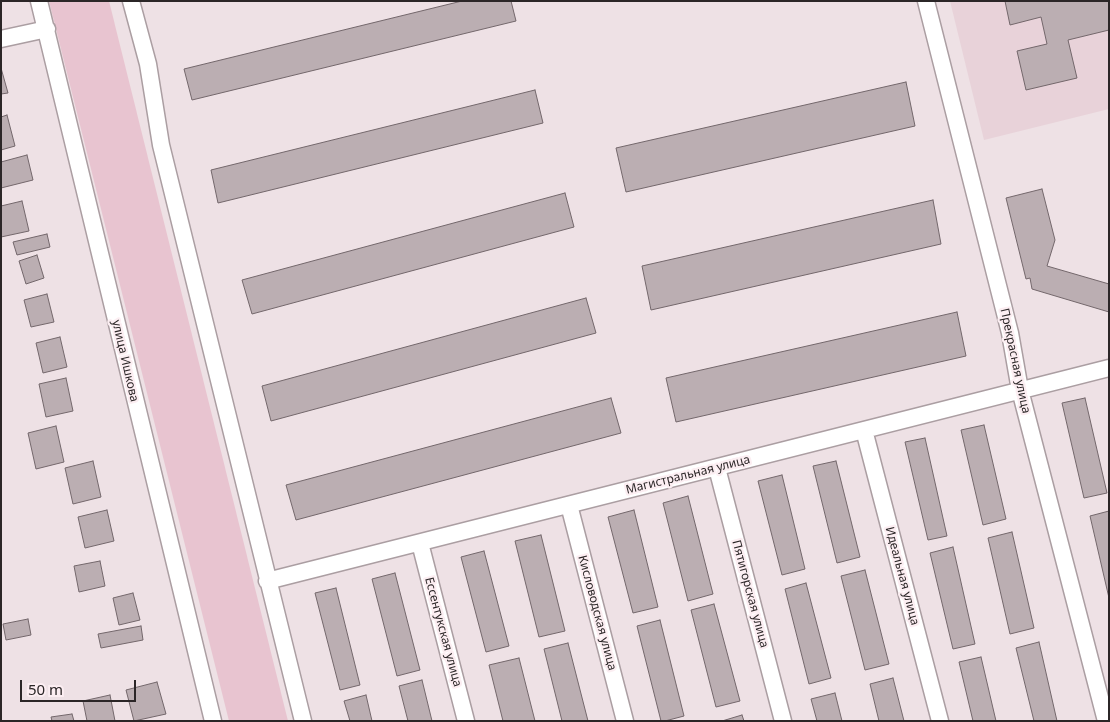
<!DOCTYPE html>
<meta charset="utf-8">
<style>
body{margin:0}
#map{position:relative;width:1110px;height:722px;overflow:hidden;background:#eee1e5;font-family:"Noto Sans",sans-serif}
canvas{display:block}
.frame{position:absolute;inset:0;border:2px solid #2b2627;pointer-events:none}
.scale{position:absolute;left:20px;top:680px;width:116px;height:22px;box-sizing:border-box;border:2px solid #2b2627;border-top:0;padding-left:6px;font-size:15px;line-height:18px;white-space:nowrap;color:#2b2627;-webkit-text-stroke:4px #fceef2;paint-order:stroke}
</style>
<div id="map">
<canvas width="1110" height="722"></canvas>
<div class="frame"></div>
<div class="scale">50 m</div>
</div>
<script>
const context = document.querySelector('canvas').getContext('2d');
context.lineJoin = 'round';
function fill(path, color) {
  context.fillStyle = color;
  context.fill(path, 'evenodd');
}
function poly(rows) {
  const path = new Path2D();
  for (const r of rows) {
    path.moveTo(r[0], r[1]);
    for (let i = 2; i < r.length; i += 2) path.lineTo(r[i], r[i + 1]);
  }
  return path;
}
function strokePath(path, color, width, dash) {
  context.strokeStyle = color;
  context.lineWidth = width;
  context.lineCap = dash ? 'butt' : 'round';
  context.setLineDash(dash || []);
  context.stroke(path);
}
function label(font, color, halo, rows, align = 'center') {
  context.font = font + ' "Noto Sans",sans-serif';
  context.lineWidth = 4.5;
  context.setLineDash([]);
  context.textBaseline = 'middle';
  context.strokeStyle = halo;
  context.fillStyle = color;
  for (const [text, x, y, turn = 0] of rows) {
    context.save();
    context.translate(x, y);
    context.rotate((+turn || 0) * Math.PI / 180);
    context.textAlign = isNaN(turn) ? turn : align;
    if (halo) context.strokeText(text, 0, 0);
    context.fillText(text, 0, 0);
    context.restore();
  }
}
const built = poly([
 [950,1,1109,1,1109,109,984,140]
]);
const green = poly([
 [49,1,109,1,288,721,229,721]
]);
const building = poly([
 [462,1,511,1,516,21,192,100,184,69,462,1],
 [1005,1,1109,1,1109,30,1068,40,1077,78,1026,90,1017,51,1047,44,1041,17,1010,25,1005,1],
 [1,68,8,93,1,94,1,68],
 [906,82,915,126,626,192,616,148,906,82],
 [535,90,543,123,218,203,211,170,535,90],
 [7,115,15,146,1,150,1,117,7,115],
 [27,155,33,180,1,188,1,162,27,155],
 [1042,189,1055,240,1047,266,1109,284,1109,312,1032,289,1030,278,1026,279,1006,198,1042,189],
 [565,193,574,227,252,314,242,280,565,193],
 [933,200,941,244,651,310,642,266,933,200],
 [22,201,29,231,1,237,1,206,22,201],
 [47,234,50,247,17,255,13,242,47,234],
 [37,255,44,278,26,284,19,261,37,255],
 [47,294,54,322,31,327,24,300,47,294],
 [586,298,596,333,271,421,262,386,586,298],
 [957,312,966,356,676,422,666,378,957,312],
 [60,337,67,367,43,373,36,343,60,337],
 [66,378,73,411,46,417,39,384,66,378],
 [611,398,621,433,296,520,286,485,611,398],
 [1085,398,1107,493,1084,498,1062,403,1085,398],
 [984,425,1006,519,983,525,961,430,984,425],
 [56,426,64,462,36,469,28,433,56,426],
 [925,438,947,536,928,540,905,442,925,438],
 [93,461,101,497,73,504,65,468,93,461],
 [836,461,860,557,837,563,813,466,836,461],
 [782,475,805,569,782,575,758,481,782,475],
 [688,496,713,594,688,601,663,503,688,496],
 [107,510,114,541,85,548,78,517,107,510],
 [634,510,658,607,633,613,608,517,634,510],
 [1109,511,1109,598,1090,516,1109,511],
 [1012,532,1034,628,1010,634,988,538,1012,532],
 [541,535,565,631,539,637,515,541,541,535],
 [953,547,975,644,953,649,930,553,953,547],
 [484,551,509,646,486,652,461,557,484,551],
 [100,561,105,586,79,592,74,566,100,561],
 [865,570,889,664,865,670,841,576,865,570],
 [395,573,420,670,397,676,372,579,395,573],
 [806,583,831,678,809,684,785,589,806,583],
 [336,588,360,685,340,690,315,593,336,588],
 [133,593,140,620,119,625,113,598,133,593],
 [714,604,740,701,716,707,691,610,714,604],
 [28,619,31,635,6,640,3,624,28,619],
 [660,620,684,716,665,721,661,721,637,626,660,620],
 [141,626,143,640,101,648,98,634,141,626],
 [1039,642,1057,721,1034,721,1016,648,1039,642],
 [568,643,588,721,562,721,544,649,568,643],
 [981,657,996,721,973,721,959,662,981,657],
 [519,658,535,721,503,721,489,665,519,658],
 [893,678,904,721,879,721,870,684,893,678],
 [422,680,432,721,408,721,399,686,422,680],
 [157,682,166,714,134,721,126,690,157,682],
 [835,693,842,721,817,721,811,699,835,693],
 [110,695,115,721,87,721,83,701,110,695],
 [366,695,372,721,350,721,344,701,366,695],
 [72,714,74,721,52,721,51,717,72,714],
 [742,715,744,721,722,721,742,715]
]);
const minor = poly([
 [39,1,213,721],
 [131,1,148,64,161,145,303,721],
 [926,1,1010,333,1020,390,1106,721],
 [1,39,47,29],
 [864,430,940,721],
 [717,468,783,721],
 [569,505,625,721],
 [420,543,466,721],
 [267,581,1109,368]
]);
const streetNames = [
 ["улица Ишкова",125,361,77],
 ["Прекрасная улица",1015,361,78],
 ["Магистральная улица",688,475,-14],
 ["Идеальная улица",902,576,75],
 ["Пятигорская улица",750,594,75],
 ["Кисловодская улица",597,613,75],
 ["Ессентукская улица",443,632,75]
];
fill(built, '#e8d2d9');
fill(green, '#e8c4d0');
fill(building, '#bbaeb2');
strokePath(building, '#73676b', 1);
strokePath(minor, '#ab9ea2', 19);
strokePath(minor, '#fff', 16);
label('12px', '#2b2627', '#fceef2', streetNames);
</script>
